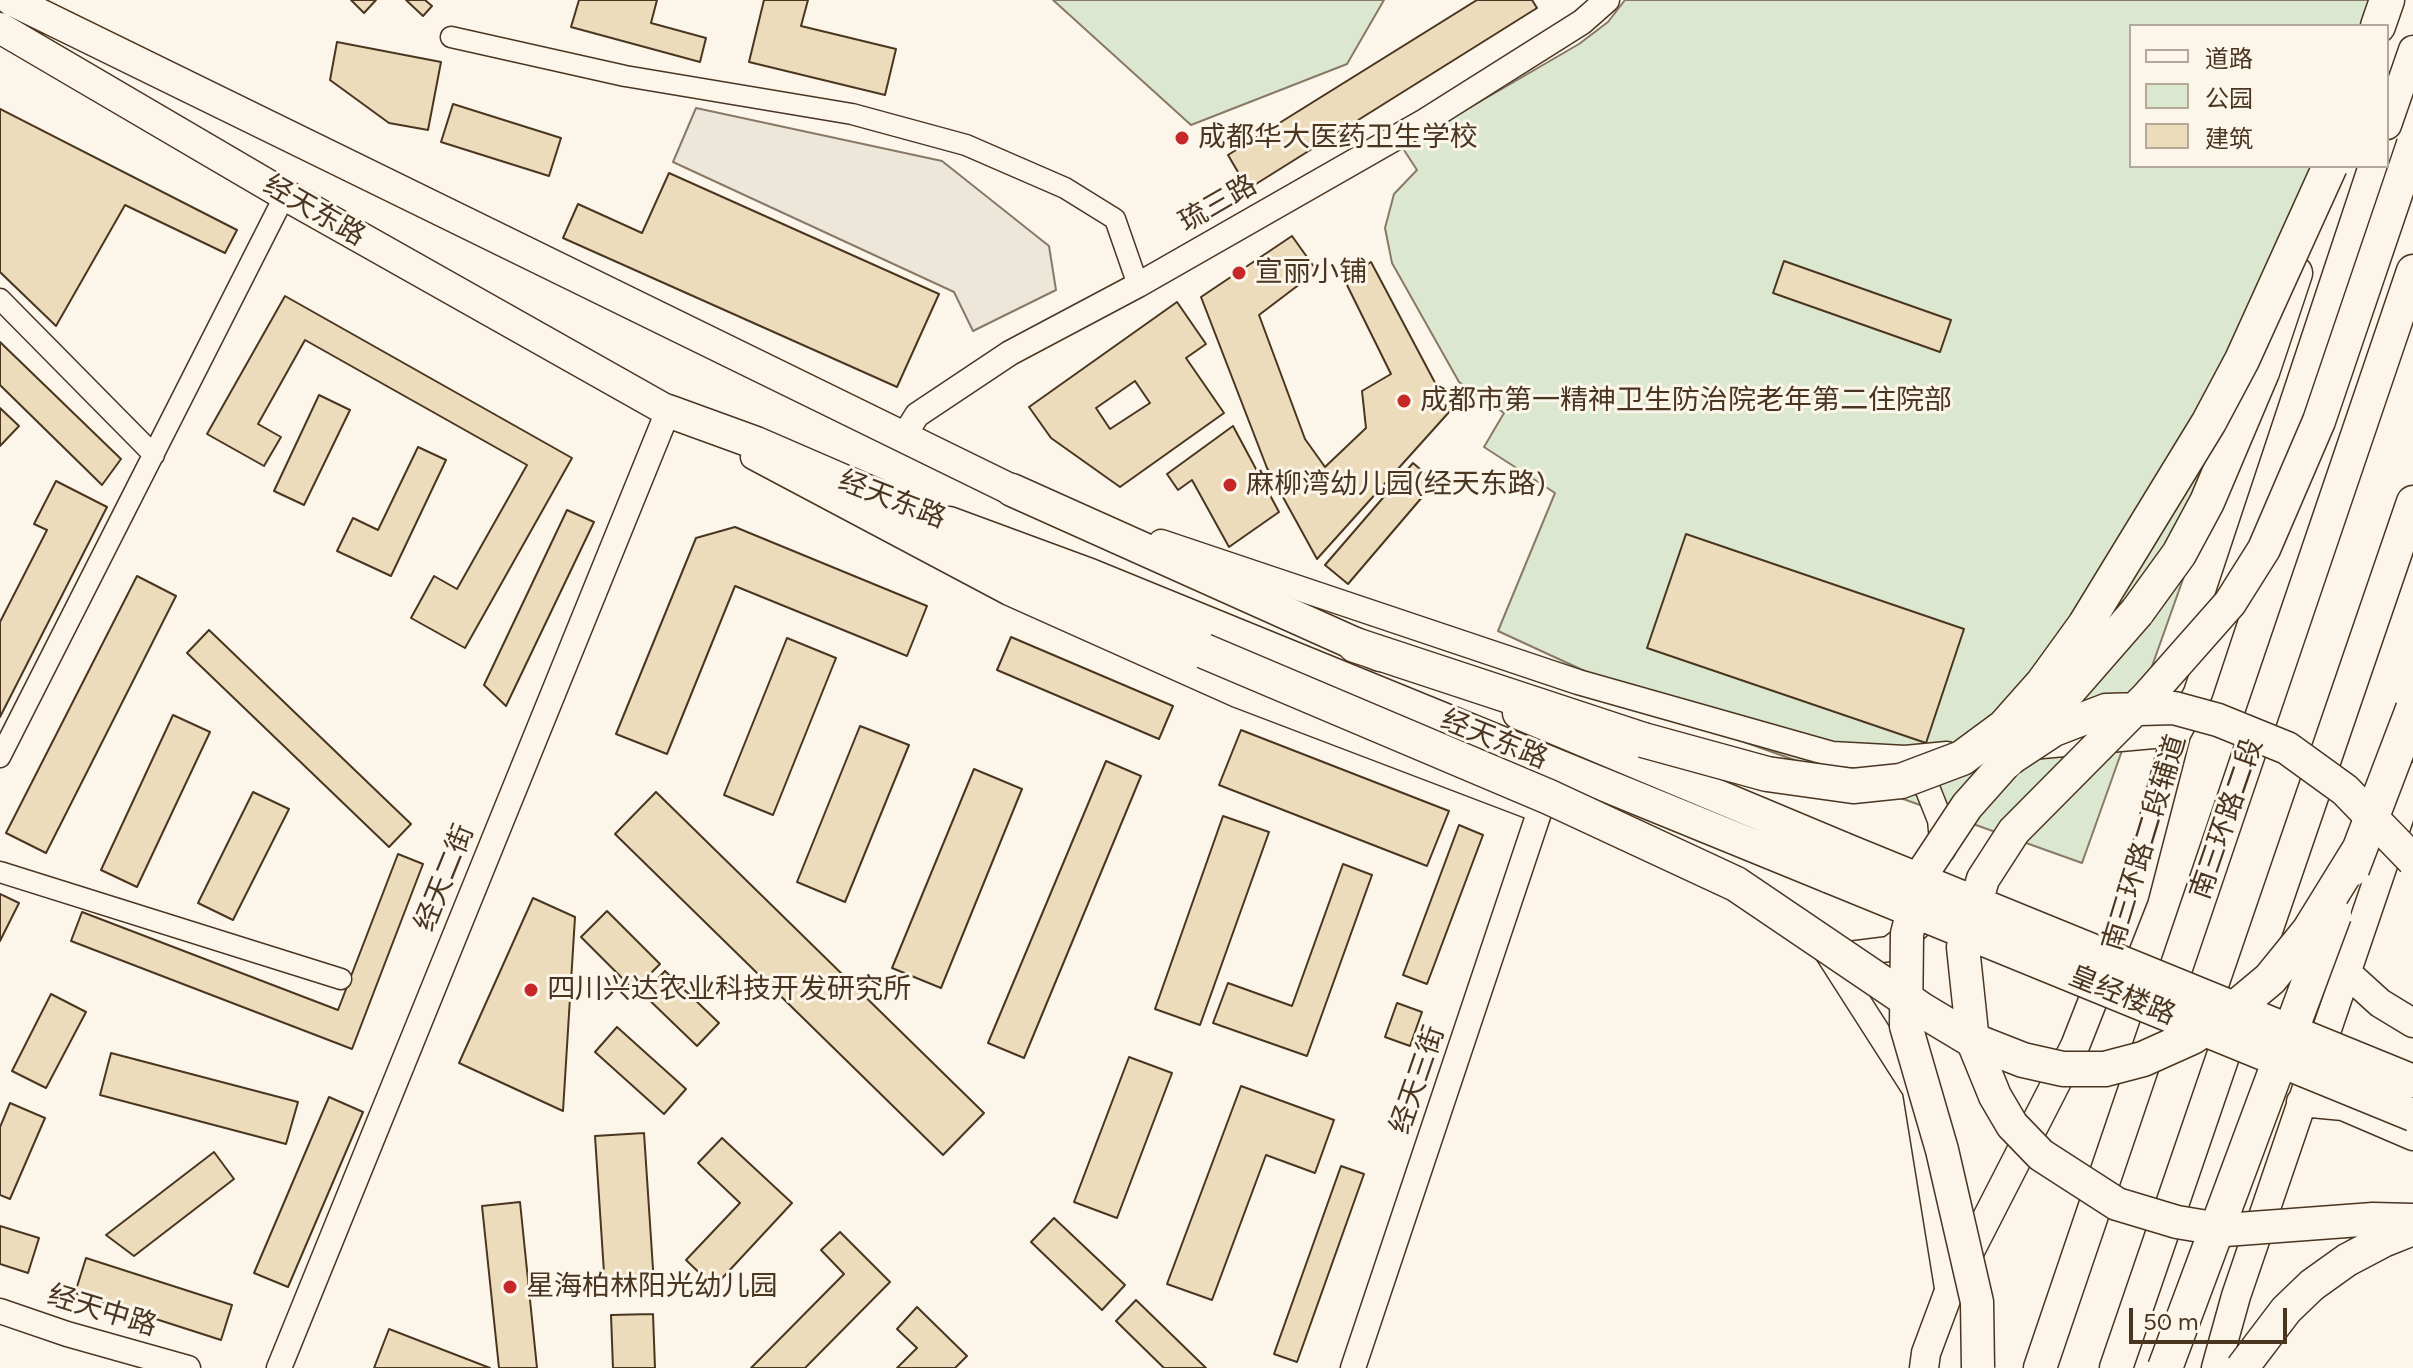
<!DOCTYPE html>
<meta charset="utf-8">
<style>
body{margin:0}
#map{position:relative;width:2413px;height:1368px;overflow:hidden;background:#fbf6e9;font-family:Figtree,"Noto Sans SC",sans-serif}
canvas{display:block}
.legend{position:absolute;left:2129px;top:24px;width:260px;height:144px;box-sizing:border-box;background:#fbf6e9;border:2px solid #b4a999;margin:0;padding:10px 14px;list-style:none;font-size:24px;color:#4a3520}
.legend li{display:flex;align-items:center;gap:16px;height:40px}
.legend b{width:40px;border:2px solid #b4a999}
.scale{position:absolute;left:2129px;top:1308px;width:158px;height:36px;box-sizing:border-box;border:4px solid #4a3520;border-top:0;padding-left:10px;font-size:24px;line-height:28px;white-space:nowrap;color:#4a3520;-webkit-text-stroke:6px #fbf6e9;paint-order:stroke}
</style>
<div id="map">
<canvas width="2413" height="1368"></canvas>
<ul class="legend">
<li><b style="height:10px;background:#fbf6e9"></b>道路</li>
<li><b style="height:22px;background:#dce7d0"></b>公园</li>
<li><b style="height:22px;background:#ecdcbc"></b>建筑</li>
</ul>
<div class="scale">50 m</div>
</div>
<script>
const context = document.querySelector('canvas').getContext('2d');
context.lineJoin = 'round';
function fill(path, color) {
  context.fillStyle = color;
  context.fill(path, 'evenodd');
}
function poly(rows) {
  const path = new Path2D();
  for (const r of rows) {
    path.moveTo(r[0], r[1]);
    for (let i = 2; i < r.length; i += 2) path.lineTo(r[i], r[i + 1]);
  }
  return path;
}
function strokePath(path, color, width, dash) {
  context.strokeStyle = color;
  context.lineWidth = width;
  context.lineCap = dash ? 'butt' : 'round';
  context.setLineDash(dash || []);
  context.stroke(path);
}
function label(font, color, halo, rows, align = 'center') {
  context.font = font + ' Figtree,"Noto Sans SC",sans-serif';
  context.lineWidth = 6;
  context.setLineDash([]);
  context.textBaseline = 'middle';
  context.strokeStyle = halo;
  context.fillStyle = color;
  for (const [text, x, y, turn = 0] of rows) {
    context.save();
    context.translate(x, y);
    context.rotate((+turn || 0) * Math.PI / 180);
    context.textAlign = isNaN(turn) ? turn : align;
    if (halo) context.strokeText(text, 0, 0);
    context.fillText(text, 0, 0);
    context.restore();
  }
}
const green = poly([
 [1053,0,1384,0,1347,64,1191,125,1053,0],
 [1625,0,2389,0,2379,26,2131,26,2131,166,2330,166,2082,863,1719,733,1498,631,1555,493,1484,447,1504,413,1459,382,1392,263,1385,228,1394,194,1417,170,1402,147,1579,44,1608,22,1625,0]
]);
const parking = poly([
 [696,108,942,161,1049,246,1056,290,973,331,954,292,673,162,696,108]
]);
const building = poly([
 [351,0,376,0,364,13,351,0],
 [406,0,425,0,432,6,423,16,406,0],
 [579,0,657,0,651,23,706,38,700,62,571,27,579,0],
 [764,0,808,0,801,26,896,49,885,95,749,62,764,0],
 [1477,0,1532,0,1537,8,1248,189,1228,155,1477,0],
 [337,42,441,62,428,130,389,123,330,80,337,42],
 [453,104,561,138,549,176,441,142,453,104],
 [0,109,237,230,225,253,125,205,56,326,0,272,0,109],
 [669,173,939,294,897,387,563,238,578,204,642,233,669,173],
 [1292,236,1317,271,1259,315,1305,439,1325,467,1366,428,1362,391,1391,374,1344,279,1371,262,1450,411,1317,559,1267,468,1201,297,1292,236],
 [1784,261,1951,320,1940,352,1773,293,1784,261],
 [285,296,572,458,465,648,411,618,434,576,457,589,527,465,305,340,258,424,281,437,264,466,207,434,285,296],
 [1177,302,1206,344,1186,358,1224,413,1120,487,1051,438,1029,407,1177,302],
 [1135,381,1150,403,1110,429,1096,408,1135,381],
 [0,342,121,459,102,485,0,385,0,342],
 [319,395,350,410,304,505,274,491,319,395],
 [0,408,19,426,0,446,0,408],
 [1233,426,1279,512,1229,547,1192,480,1178,490,1167,474,1233,426],
 [418,447,446,460,391,576,337,551,353,518,378,530,418,447],
 [1413,463,1435,482,1348,584,1325,565,1413,463],
 [56,481,107,507,0,717,0,622,47,530,34,524,56,481],
 [567,510,594,522,506,706,484,685,567,510],
 [735,527,927,606,907,656,735,586,667,754,616,734,696,538,735,527],
 [1686,534,1964,629,1926,743,1647,648,1686,534],
 [137,576,176,596,46,853,6,833,137,576],
 [209,630,411,824,389,847,187,653,209,630],
 [1011,637,1173,706,1159,739,997,670,1011,637],
 [787,638,836,658,773,815,724,795,787,638],
 [173,715,210,732,137,887,101,870,173,715],
 [860,726,909,745,845,902,797,882,860,726],
 [1241,730,1449,811,1427,866,1219,785,1241,730],
 [1106,761,1141,776,1024,1058,988,1043,1106,761],
 [974,769,1022,789,941,988,892,968,974,769],
 [253,792,289,809,233,920,198,903,253,792],
 [656,792,984,1113,943,1155,615,834,656,792],
 [1223,816,1269,832,1200,1025,1155,1009,1223,816],
 [1459,825,1483,835,1427,984,1403,975,1459,825],
 [398,854,423,864,352,1049,71,941,82,912,338,1010,398,854],
 [1343,864,1372,875,1307,1056,1213,1023,1228,983,1292,1006,1343,864],
 [0,894,19,903,0,941,0,894],
 [533,898,575,917,563,1111,459,1063,533,898],
 [607,911,660,964,634,990,581,937,607,911],
 [665,971,719,1023,697,1046,643,994,665,971],
 [51,994,86,1012,46,1088,12,1071,51,994],
 [1397,1003,1422,1012,1410,1046,1385,1037,1397,1003],
 [617,1027,686,1089,664,1114,595,1052,617,1027],
 [111,1053,298,1102,286,1144,100,1095,111,1053],
 [1129,1057,1172,1073,1117,1218,1074,1202,1129,1057],
 [1241,1086,1334,1120,1315,1173,1266,1155,1212,1300,1167,1284,1241,1086],
 [329,1097,363,1112,288,1287,254,1273,329,1097],
 [10,1103,45,1118,10,1199,0,1195,0,1127,10,1103],
 [644,1133,654,1284,605,1288,595,1136,644,1133],
 [722,1138,792,1203,714,1287,686,1260,740,1203,698,1163,722,1138],
 [214,1152,234,1179,134,1256,106,1235,214,1152],
 [1341,1166,1364,1174,1297,1362,1274,1354,1341,1166],
 [520,1202,537,1368,499,1368,482,1206,520,1202],
 [1054,1218,1125,1285,1102,1310,1031,1242,1054,1218],
 [0,1226,39,1238,28,1273,0,1264,0,1226],
 [840,1232,890,1282,805,1368,751,1368,844,1274,821,1250,840,1232],
 [86,1258,232,1305,221,1340,75,1293,86,1258],
 [1136,1300,1206,1368,1164,1368,1116,1321,1136,1300],
 [917,1307,967,1356,955,1368,897,1368,917,1348,897,1329,917,1307],
 [653,1314,655,1368,613,1368,611,1315,653,1314],
 [389,1329,490,1368,374,1368,389,1329]
]);
const minor = poly([
 [451,37,625,76,852,114,966,145,1065,188,1115,219,1138,285],
 [0,299,154,455],
 [0,757,285,195],
 [0,872,341,979]
]);
const tertiary = poly([
 [904,436,917,415,1010,353,1138,285,1425,121,1582,22,1607,0],
 [753,457,1009,593,1237,695,1539,810],
 [1161,542,1578,682,1832,754,1905,758,1947,754],
 [2031,747,2176,734],
 [1909,764,1928,790,1940,820,1943,850],
 [1826,951,1915,1090,1948,1294],
 [1833,956,1889,949,1917,928],
 [0,1311,67,1334,188,1368],
 [279,1368,668,411,682,418],
 [1353,1368,1540,810]
]);
const secondary = poly([
 [2387,125,2413,50],
 [2347,973,2380,1003,2413,1023],
 [2301,1102,2343,1106,2413,1136],
 [1924,1368,1926,1353,1948,1294,2075,1046,2134,896,2176,734,2198,693,2373,166],
 [2216,1368,2236,1296,2413,777]
]);
const primary = poly([
 [11,0,1012,490],
 [0,28,285,195,668,411]
]);
const trunk = poly([
 [668,411,756,443,876,495],
 [1012,490,1380,655],
 [949,523,1090,575,1830,877],
 [1519,713,1844,849],
 [2040,1368,2413,271],
 [2116,1368,2413,502]
]);
const motorway = poly([
 [2378,26,2387,0],
 [852,486,1023,574,1204,651],
 [2137,612,2179,554,2207,502,2262,372,2295,273],
 [1355,645,1643,740]
]);
const trunkBridge = poly([
 [2413,144,2319,421,2264,549,2230,603,2147,697,2014,831,1983,879,1963,947,1973,1042,1995,1096,2012,1125,2041,1155,2117,1204,2177,1222,2225,1230,2373,1219,2413,1220],
 [1844,849,2413,1081],
 [1830,877,2413,1115],
 [1978,1368,1977,1302,1942,1150,1906,1026,1907,934,1922,874,1967,806,2007,761,2054,730,2106,710,2174,708,2218,720,2287,748,2345,790,2413,860],
 [2242,1368,2286,1310,2312,1285,2347,1260,2383,1241,2413,1229]
]);
const motorwayBridge = poly([
 [1204,651,1549,797,1736,884,1922,1010,1972,1040,2023,1060,2063,1069,2105,1069,2143,1059,2192,1037,2234,1009,2270,979,2309,931,2359,850],
 [1643,740,1767,774,1853,786,1901,781,1962,758,2004,727,2043,683,2085,625,2209,422,2242,360,2330,166],
 [2007,761,2137,612],
 [2352,869,2413,709],
 [2165,1368,2334,915]
]);
const markers = [
 [1182,138,8,"#c62828"],
 [1239,273,8,"#c62828"],
 [1404,401,8,"#c62828"],
 [1230,485,8,"#c62828"],
 [531,990,8,"#c62828"],
 [510,1287,8,"#c62828"]
];
const poiNames = [
 ["成都华大医药卫生学校",1198,138],
 ["宣丽小铺",1255,273],
 ["成都市第一精神卫生防治院老年第二住院部",1420,401],
 ["麻柳湾幼儿园(经天东路)",1246,485],
 ["四川兴达农业科技开发研究所",547,990],
 ["星海柏林阳光幼儿园",526,1287]
];
const streetNames = [
 ["琉三路",1218,204,-30],
 ["经天东路",314,211,30],
 ["经天东路",892,500,21],
 ["经天东路",1494,740,22],
 ["南三环路二段",2227,819,-71],
 ["南三环路二段辅道",2145,843,-73],
 ["经天二街",445,878,-68],
 ["皇经楼路",2122,996,22],
 ["经天三街",1418,1080,-71],
 ["经天中路",102,1311,17]
];
fill(green, '#dce7d0');
strokePath(green, '#887966', 2);
fill(parking, '#ede7d9');
strokePath(parking, '#887966', 2);
fill(building, '#ecdcbc');
strokePath(building, '#4a3520', 2);
strokePath(minor, '#4a3520', 23);
strokePath(tertiary, '#4a3520', 27);
strokePath(secondary, '#4a3520', 31);
strokePath(primary, '#4a3520', 33);
strokePath(trunk, '#4a3520', 35);
strokePath(motorway, '#4a3520', 37);
strokePath(minor, '#fbf6e9', 20);
strokePath(tertiary, '#fbf6e9', 24);
strokePath(secondary, '#fbf6e9', 28);
strokePath(primary, '#fbf6e9', 30);
strokePath(trunk, '#fbf6e9', 32);
strokePath(motorway, '#fbf6e9', 34);
strokePath(trunkBridge, '#4a3520', 35, []);
strokePath(motorwayBridge, '#4a3520', 37, []);
strokePath(trunkBridge, '#fbf6e9', 32);
strokePath(motorwayBridge, '#fbf6e9', 34);
for (const [x, y, r, color] of markers) {
  const dot = new Path2D();
  dot.arc(x, y, r, 0, 2 * Math.PI);
  context.fillStyle = color;
  context.fill(dot);
  strokePath(dot, '#fbf6e9', 3);
}
label('28px', '#4a3520', '#fbf6e9', poiNames, 'left');
label('28px', '#4a3520', '#fbf6e9', streetNames);
</script>
